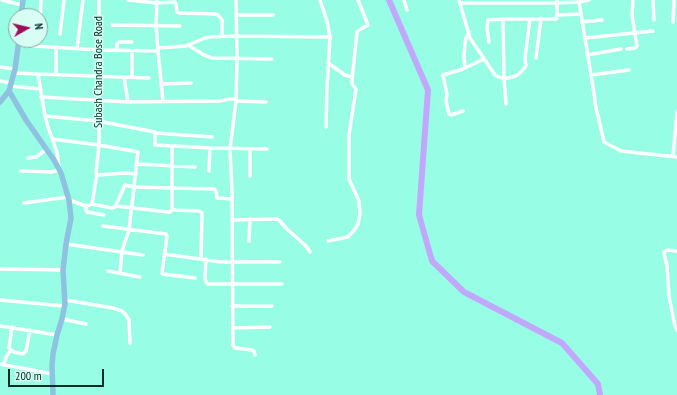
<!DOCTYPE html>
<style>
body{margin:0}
#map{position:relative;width:677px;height:395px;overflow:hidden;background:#98fde5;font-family:"PT Sans Narrow",sans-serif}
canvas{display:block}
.north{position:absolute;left:8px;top:8px;width:40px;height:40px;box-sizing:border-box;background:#d8fdf3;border:1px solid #82aaa1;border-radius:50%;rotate:82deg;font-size:11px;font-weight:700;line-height:16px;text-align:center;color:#002d25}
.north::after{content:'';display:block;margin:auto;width:14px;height:18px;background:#9d0c59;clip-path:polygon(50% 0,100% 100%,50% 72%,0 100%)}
.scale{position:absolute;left:8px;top:369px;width:96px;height:18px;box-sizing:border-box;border:2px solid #002d25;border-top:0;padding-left:5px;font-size:12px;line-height:14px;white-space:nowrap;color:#002d25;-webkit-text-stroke:3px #d8fdf3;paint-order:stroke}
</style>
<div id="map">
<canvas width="677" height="395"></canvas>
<div class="north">N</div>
<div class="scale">200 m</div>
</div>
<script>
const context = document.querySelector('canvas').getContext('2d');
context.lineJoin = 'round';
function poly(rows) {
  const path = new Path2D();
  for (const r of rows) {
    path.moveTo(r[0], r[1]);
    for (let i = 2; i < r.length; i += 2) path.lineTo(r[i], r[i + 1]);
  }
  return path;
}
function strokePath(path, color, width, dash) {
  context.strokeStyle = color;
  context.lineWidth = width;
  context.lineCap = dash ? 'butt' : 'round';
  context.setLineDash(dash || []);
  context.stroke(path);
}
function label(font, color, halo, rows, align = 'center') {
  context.font = font + ' "PT Sans Narrow",sans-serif';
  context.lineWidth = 3;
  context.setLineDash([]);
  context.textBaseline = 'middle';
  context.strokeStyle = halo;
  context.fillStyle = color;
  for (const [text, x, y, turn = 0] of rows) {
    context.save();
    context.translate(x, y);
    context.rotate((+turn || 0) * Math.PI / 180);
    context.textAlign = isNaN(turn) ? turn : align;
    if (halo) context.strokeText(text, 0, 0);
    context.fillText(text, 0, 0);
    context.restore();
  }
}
const river = poly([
 [389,0,428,90,419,215,432,261,464,292,562,343,598,384,600,395]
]);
const street = poly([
 [2,0,22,5],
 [99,0,99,145,96,173,98,175,125,173,136,174],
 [128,0,157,3,175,2,176,4,177,12,179,13,216,14,219,16,222,20,222,36],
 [236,0,237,58,236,101,230,149,232,191,233,345,235,348,252,350,254,351,255,355],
 [320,0,327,21,330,37,327,88,326,127],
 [404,0,407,10],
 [459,0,470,38,495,75,499,77,504,79,516,76,521,72,526,66,525,58,530,19],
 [557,0,557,3,579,2,594,93,595,103,604,142,621,151,677,157],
 [653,0,654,20],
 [579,2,589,0],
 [460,3,557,3,557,18,556,19,503,19,488,20,487,28,489,42],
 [236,15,273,15],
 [557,15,581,14],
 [40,19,41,0],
 [503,19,504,79,506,104],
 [582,22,602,20],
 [673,22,674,0],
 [112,25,180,26],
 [60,34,64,0],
 [585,38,653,31],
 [18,45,99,50,158,51,156,25,157,0],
 [188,45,204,55,212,58,272,59],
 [158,48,186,46,205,38,210,37,237,36,330,37],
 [77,49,83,0],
 [627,49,635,48,637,46,632,15,633,0],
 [117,50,117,44,119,42,132,42],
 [132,51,132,77],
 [158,51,163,101],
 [587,55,621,49],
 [536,58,541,18],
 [328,63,345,75,352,77],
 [0,67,15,69],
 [465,68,464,57,465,44,466,38,469,32],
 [14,73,38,74],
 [56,75,56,47],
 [591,75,629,70],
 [124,77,128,102,220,101,229,99,236,99],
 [0,81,11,83],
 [161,84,191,83],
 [10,86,40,89],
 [41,97,128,102],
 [236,101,266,102],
 [463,111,451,115,449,114,446,101,447,94,443,75,463,69,484,59],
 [45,116,98,121,155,132,155,145,210,148,267,149],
 [155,133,212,137],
 [52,139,99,145,138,152,130,221,129,230,122,251,120,273],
 [172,146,172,209,175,210,199,211,202,213,202,215,201,259],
 [673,156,677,112],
 [28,158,36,157,47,149],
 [137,164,195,167],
 [59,167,57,152,48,127,45,116,38,74,149,78],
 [21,171,51,172,59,170],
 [209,171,210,148],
 [250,176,250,150],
 [69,200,86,206,90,205,92,204,97,174],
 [24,203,68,197],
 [92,204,112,208,115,207,125,185,134,187,172,188,214,189,216,191,217,198,232,199],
 [86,206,86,210,87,212,104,215],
 [116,206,168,212,170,212,172,210],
 [232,220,277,219,279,220,287,229,307,247,310,252],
 [103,226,166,234,167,236,162,273,163,274,195,278],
 [249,241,250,219],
 [328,241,348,237,355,229,358,224,360,214,359,201,349,179,349,135,356,89,352,84,352,81,357,32,359,30,368,25,358,0],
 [66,244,143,255],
 [677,251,667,250,665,251,664,253,667,266,669,296,675,326,677,330],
 [164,254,221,262,280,262],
 [206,259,205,278,206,282,208,284,282,284],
 [0,269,63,270],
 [108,271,140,277],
 [0,300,64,306],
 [65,300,113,308,122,311,126,315,129,320,130,343],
 [232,306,272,306],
 [62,319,86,324],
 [0,326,57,335],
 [12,327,9,348,11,350,14,352,23,354,26,351,30,330],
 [233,328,270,327],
 [0,364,53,374],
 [4,365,6,357,11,350]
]);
const primary = poly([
 [21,16,23,0],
 [9,91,26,120,54,160,61,173,69,200,71,218,66,244,63,270,65,304,62,319,57,335,53,354,52,366,53,395],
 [0,102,9,91,15,69,19,40]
]);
const streetNames = [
 ["Subash Chandra Bose Road",99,72,-90]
];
strokePath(river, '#c1a8fd', 6);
strokePath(street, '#fff', 3.5);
strokePath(primary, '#8ec2e0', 5.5);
label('12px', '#002d25', '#d8fdf3', streetNames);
</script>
